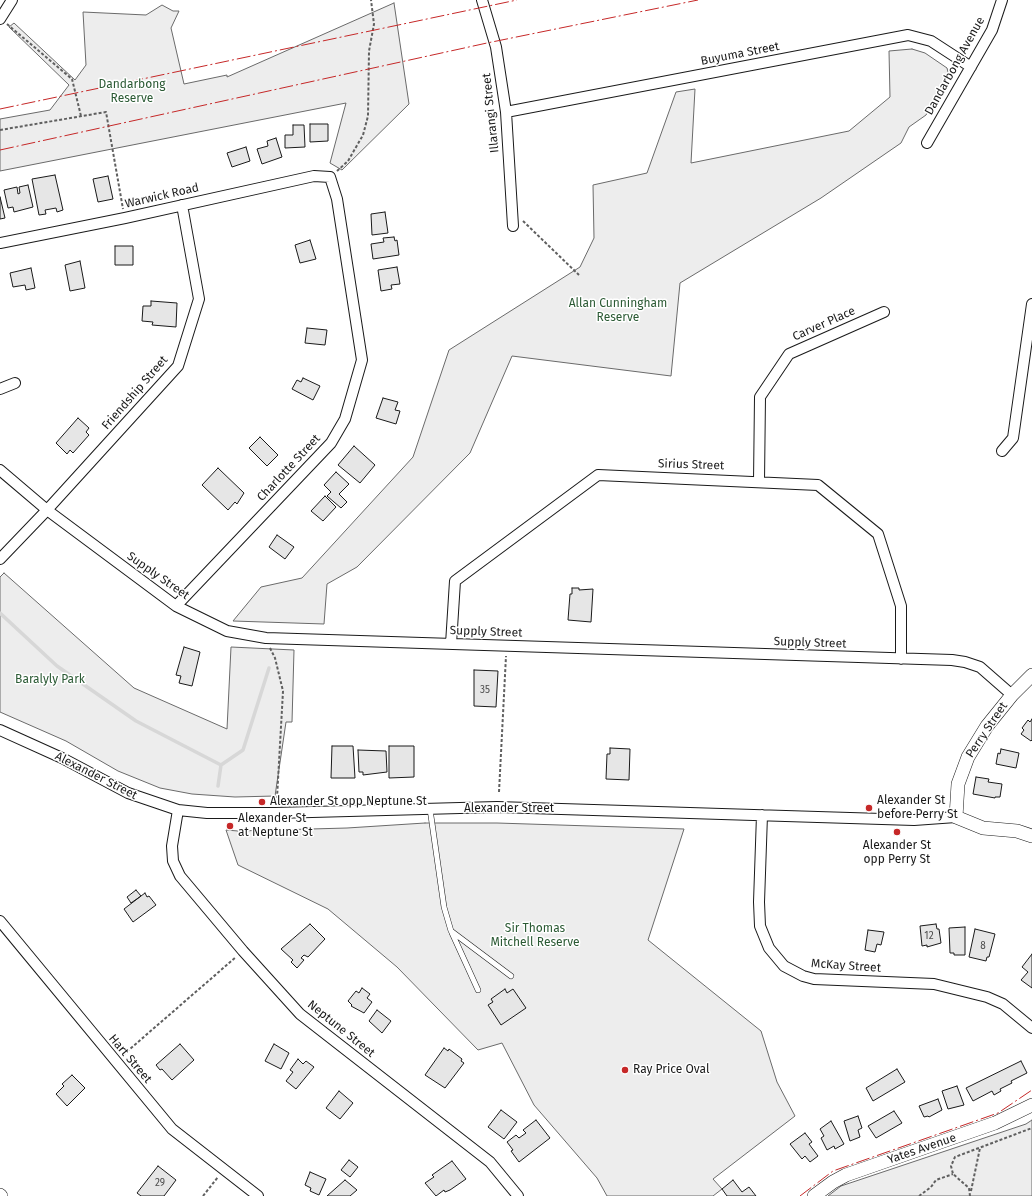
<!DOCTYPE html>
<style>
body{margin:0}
canvas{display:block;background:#fff}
</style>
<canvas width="1032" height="1196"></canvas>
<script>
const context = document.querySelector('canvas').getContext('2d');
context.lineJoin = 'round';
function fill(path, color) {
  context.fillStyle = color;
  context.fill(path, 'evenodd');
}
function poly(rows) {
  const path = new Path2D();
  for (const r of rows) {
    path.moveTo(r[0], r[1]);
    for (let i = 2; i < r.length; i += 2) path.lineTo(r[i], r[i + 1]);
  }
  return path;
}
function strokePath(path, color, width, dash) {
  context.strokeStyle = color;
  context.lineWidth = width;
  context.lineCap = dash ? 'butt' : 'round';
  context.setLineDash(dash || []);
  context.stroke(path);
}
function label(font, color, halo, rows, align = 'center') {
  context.font = font + ' "Fira Sans",sans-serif';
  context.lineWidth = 3;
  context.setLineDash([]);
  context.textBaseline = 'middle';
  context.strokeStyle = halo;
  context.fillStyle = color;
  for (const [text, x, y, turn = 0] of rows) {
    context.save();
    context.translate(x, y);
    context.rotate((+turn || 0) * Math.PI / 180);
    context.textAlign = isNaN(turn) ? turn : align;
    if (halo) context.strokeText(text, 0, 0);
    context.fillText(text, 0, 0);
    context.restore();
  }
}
const green = poly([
 [394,3,409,104,342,170,330,163,346,103,0,171,0,119,50,110,69,85,9,27,14,23,75,80,86,65,83,12,146,15,162,5,173,11,179,11,171,28,184,84,227,75,227,77,394,3],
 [912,49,925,53,947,68,949,76,926,115,909,127,901,143,821,198,680,283,671,376,512,356,470,453,357,567,327,584,324,624,233,621,261,587,302,578,413,457,449,350,580,267,594,238,593,185,647,173,676,92,695,89,691,163,849,131,890,97,889,51,912,49],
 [4,573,134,688,227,729,231,647,294,650,292,722,286,722,275,796,235,797,192,794,160,788,118,771,66,741,0,712,0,577,4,573],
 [425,823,497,823,684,829,648,940,761,1031,777,1082,795,1116,713,1179,722,1189,713,1196,607,1196,597,1178,534,1105,502,1043,478,1050,397,967,328,909,238,865,226,830,238,831,347,828,425,823],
 [1032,1120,1032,1196,828,1196,841,1186,1026,1124,1032,1120]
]);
const stream = poly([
 [0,613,57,666,136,721,221,765,218,786],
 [221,765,243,750,269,668]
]);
const building = poly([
 [310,124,328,124,328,141,310,142,310,124],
 [293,125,304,125,305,147,285,148,285,135,293,135,293,125],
 [276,138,282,157,262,164,257,149,268,146,267,141,276,138],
 [246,147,250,161,232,167,227,153,246,147],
 [55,175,63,210,57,212,56,208,45,210,46,214,39,215,32,179,55,175],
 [108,176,113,199,98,202,93,179,108,176],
 [28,185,33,207,14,212,13,207,8,208,4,190,17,187,18,194,20,193,19,187,28,185],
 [0,197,5,218,0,219,0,197],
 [385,212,388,233,372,235,371,214,385,212],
 [394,237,395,241,397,240,399,255,373,259,371,244,384,242,383,238,394,237],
 [310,240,316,259,300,263,295,245,310,240],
 [115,246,133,246,133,265,115,265,115,246],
 [80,261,85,288,70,291,65,265,80,261],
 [397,267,400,284,391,285,392,289,381,291,378,270,397,267],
 [31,268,35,288,26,290,25,285,13,287,10,273,31,268],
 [151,301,177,303,176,327,152,325,153,322,142,321,143,306,151,306,151,301],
 [307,328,327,330,325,345,305,343,307,328],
 [303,378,320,386,313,400,292,389,297,380,301,382,303,378],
 [383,398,398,402,395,410,400,411,396,424,376,418,383,398],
 [78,418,89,428,86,432,89,435,73,453,70,450,67,454,56,443,78,418],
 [260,437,278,455,267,466,249,448,260,437],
 [354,446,375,465,360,483,338,465,354,446],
 [218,468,244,493,237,504,235,502,228,510,202,485,218,468],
 [336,472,349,484,339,494,347,502,341,508,327,496,331,492,324,485,336,472],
 [325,496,336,507,323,521,311,511,325,496],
 [277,535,294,547,285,559,269,547,277,535],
 [572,588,579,588,579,590,593,589,591,622,568,620,570,594,572,594,572,588],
 [184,647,200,652,192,686,179,683,181,676,176,675,184,647],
 [474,670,498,671,496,707,474,706,474,670],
 [1032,719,1032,740,1031,741,1021,734,1024,730,1022,728,1028,720,1030,722,1032,719],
 [332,746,353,746,355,778,331,778,332,746],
 [389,746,414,746,414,777,389,778,389,746],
 [610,748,630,749,629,780,606,779,607,754,610,754,610,748],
 [1001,749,1019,753,1016,768,996,764,998,753,1000,754,1001,749],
 [358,750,386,751,387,772,363,775,363,772,359,772,358,750],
 [976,777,989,779,988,782,1002,784,1000,797,995,797,995,798,973,794,976,777],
 [136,890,141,896,131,903,127,897,136,890],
 [145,893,147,897,149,896,156,905,133,922,124,909,145,893],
 [310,924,325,939,308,957,304,955,301,958,304,960,297,968,291,962,293,960,281,949,310,924],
 [936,924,937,929,939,929,941,943,927,947,927,945,922,946,920,926,936,924],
 [965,927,965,955,954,955,954,953,950,953,949,928,965,927],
 [975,929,995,934,989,957,987,957,986,961,969,957,975,929],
 [868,930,884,932,881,945,877,944,875,952,865,950,868,930],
 [1032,954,1032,988,1021,980,1028,972,1022,967,1032,954],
 [362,988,370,994,367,998,372,1002,364,1013,351,1006,352,1005,348,1001,356,991,359,993,362,988],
 [505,989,507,993,513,989,526,1008,501,1025,488,1005,493,1002,491,999,505,989],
 [377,1010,391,1021,382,1033,369,1021,377,1010],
 [180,1044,194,1060,172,1080,162,1069,160,1070,156,1065,180,1044],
 [274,1044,289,1053,281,1069,265,1061,274,1044],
 [444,1048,448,1051,449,1049,462,1059,461,1061,464,1063,445,1088,425,1075,444,1048],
 [298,1059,303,1064,306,1061,314,1067,296,1089,286,1081,293,1072,290,1070,298,1059],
 [1021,1061,1027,1073,1011,1081,1012,1083,1000,1089,1001,1091,994,1095,992,1091,973,1101,966,1088,1021,1061],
 [897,1069,905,1082,873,1101,866,1088,897,1069],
 [72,1075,85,1088,67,1106,56,1094,64,1086,62,1084,72,1075],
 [957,1086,964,1105,948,1109,942,1091,957,1086],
 [339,1091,353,1103,340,1119,326,1108,339,1091],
 [938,1099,942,1110,929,1117,928,1116,924,1117,919,1106,938,1099],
 [501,1110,517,1122,504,1139,488,1127,501,1110],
 [894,1111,902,1123,876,1138,868,1126,894,1111],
 [858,1116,862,1128,858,1130,860,1137,850,1141,844,1121,858,1116],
 [536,1120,550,1138,519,1162,511,1151,513,1150,507,1142,516,1135,519,1138,526,1133,523,1130,536,1120],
 [831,1121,844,1144,835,1149,834,1146,827,1150,821,1138,824,1136,820,1129,831,1121],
 [805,1133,812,1142,809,1144,818,1156,810,1162,805,1156,802,1159,790,1144,805,1133],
 [349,1160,358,1167,350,1177,341,1170,349,1160],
 [452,1161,466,1179,450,1190,445,1192,444,1190,436,1196,425,1183,434,1177,432,1175,452,1161],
 [158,1166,176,1180,164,1196,141,1196,137,1193,158,1166],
 [310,1172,326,1179,319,1195,310,1191,311,1188,305,1185,310,1172],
 [345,1180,357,1190,350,1196,327,1196,345,1180],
 [733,1180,742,1192,749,1187,756,1196,727,1196,722,1189,733,1180]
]);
const path = poly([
 [7,24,72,79,81,116],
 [0,130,106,112,123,209],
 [337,171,348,161,363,135,368,116,369,51,374,24,371,0],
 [523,221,579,275],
 [270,648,275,658,283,691,277,798],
 [499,792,506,656],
 [123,1055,236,957],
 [971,1191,980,1148],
 [203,1196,218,1177],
 [919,1196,931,1187,936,1180,953,1174],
 [970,1196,969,1188,953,1174,951,1166,955,1157,1032,1128]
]);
const service = poly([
 [430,809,444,907,451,931,511,976],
 [452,933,478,990]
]);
const minor = poly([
 [482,0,496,47,506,112,513,226],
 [0,19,12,0],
 [506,112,908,35,931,41,971,67],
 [927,143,992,30,1002,0],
 [0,243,125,218,314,176,330,177,337,199,362,360,345,419,331,443,176,606],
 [0,389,15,383],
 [1002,451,1013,438,1032,304],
 [0,470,47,510,176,606,227,631,266,638,952,660,965,662,980,667,1012,695],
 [759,481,760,397,789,354,884,312],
 [0,559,47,510,178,366,199,299,182,205],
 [451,644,455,581,598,475,818,485,878,534,901,606,901,659],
 [0,730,62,758,128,793,178,810,207,813,275,813,497,807,914,820,956,817],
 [178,810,172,846,173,861,180,876,243,951,300,1014,490,1162,518,1196],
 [762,815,759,902,760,926,769,948,784,966,803,976,814,979,934,984,987,997,1003,1004,1032,1028],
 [0,921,172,1129,258,1196]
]);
const tertiary = poly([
 [1032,675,1012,695,987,726,968,757,958,784,956,817,983,828,1017,831,1032,836],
 [0,1195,1,1196],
 [814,1196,833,1182,846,1175,995,1123,1032,1105]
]);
const power = poly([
 [0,109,517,0],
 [0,150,487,43,698,0],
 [800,1196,833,1171,998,1113,1032,1090]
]);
const markers = [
 [262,802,4,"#c62828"],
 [869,808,4,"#c62828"],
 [230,826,4,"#c62828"],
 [897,832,4,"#c62828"],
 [625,1070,4,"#c62828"]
];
const numberNames = [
 ["35",485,690],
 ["12",929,936],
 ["8",983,946],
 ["29",160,1183]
];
const streetNames = [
 ["Buyuma Street",740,54,-11],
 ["Dandarbong Avenue",955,66,-61],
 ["Illarangi Street",491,113,-96],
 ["Warwick Road",162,196,-13],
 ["Carver Place",824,324,-24],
 ["Friendship Street",135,393,-49],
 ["Sirius Street",691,465,2],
 ["Charlotte Street",289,468,-47],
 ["Supply Street",158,576,35],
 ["Supply Street",486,632,2],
 ["Supply Street",810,643,2],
 ["Perry Street",987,730,-56],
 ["Alexander Street",96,776,27],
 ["Alexander Street",509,809],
 ["McKay Street",846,966,4],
 ["Neptune Street",341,1029,39],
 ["Hart Street",130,1059,50],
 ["Yates Avenue",922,1149,-19]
];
const parkNames = [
 ["Dandarbong",132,85],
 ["Reserve",132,99],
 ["Allan Cunningham",618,304],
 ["Reserve",618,318],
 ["Baralyly Park",50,680],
 ["Sir Thomas",535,929],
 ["Mitchell Reserve",535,943]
];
const poiNames = [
 ["Alexander St",877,801],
 ["before Perry St",877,815],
 ["Alexander St opp Neptune St",270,802],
 ["Alexander St",238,819],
 ["at Neptune St",238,833],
 ["Alexander St",897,846,"center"],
 ["opp Perry St",897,860,"center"],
 ["Ray Price Oval",633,1070]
];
fill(green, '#ededed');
strokePath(green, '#6a6a6a', 1);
strokePath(stream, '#d7d7d7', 3.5);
fill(building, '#e6e6e6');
strokePath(building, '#1a1a1a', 1);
strokePath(service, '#1a1a1a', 6);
strokePath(minor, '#1a1a1a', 12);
strokePath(tertiary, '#1a1a1a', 14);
strokePath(path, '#5f5f5f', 2, [3, 2]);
strokePath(service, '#fff', 5);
strokePath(minor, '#fff', 10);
strokePath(tertiary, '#fff', 13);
strokePath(power, '#c62828', 1, [14, 3, 2, 3]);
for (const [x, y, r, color] of markers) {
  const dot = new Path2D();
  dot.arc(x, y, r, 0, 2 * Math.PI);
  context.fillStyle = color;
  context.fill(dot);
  strokePath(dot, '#fff', 1.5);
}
label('10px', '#4d4d4d', null, numberNames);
label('12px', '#1a1a1a', '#fff', streetNames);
label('12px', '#2b5a34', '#fff', parkNames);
label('12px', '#1a1a1a', '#fff', poiNames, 'left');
</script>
